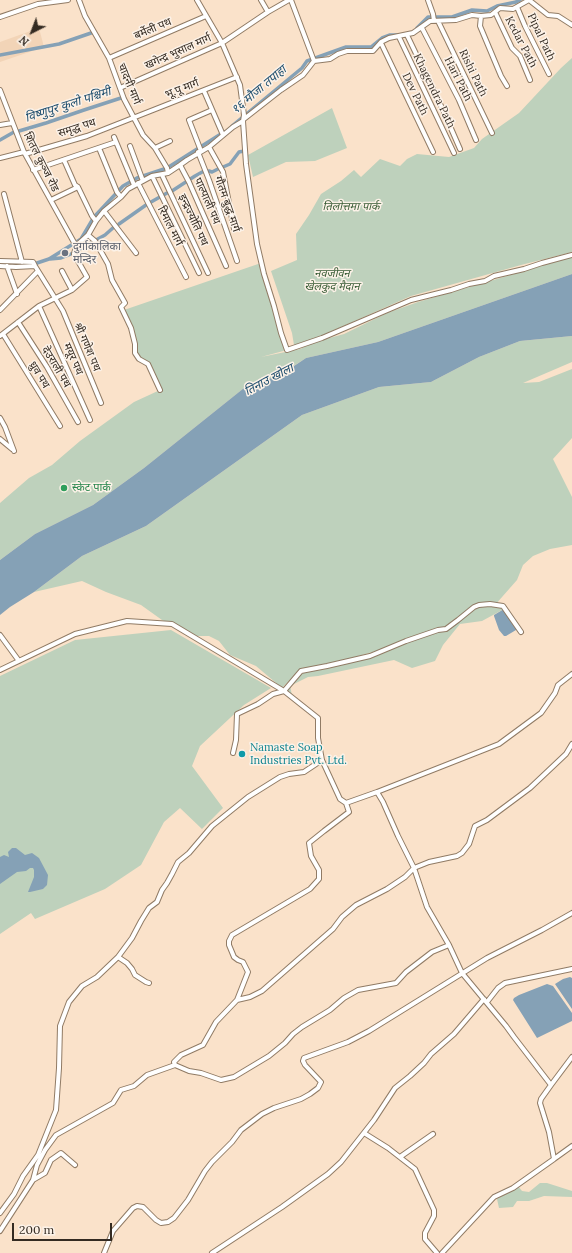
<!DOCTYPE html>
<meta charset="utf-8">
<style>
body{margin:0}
#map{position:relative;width:572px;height:1253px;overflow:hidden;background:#fae2ca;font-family:Lora,serif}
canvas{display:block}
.north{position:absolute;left:12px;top:12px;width:40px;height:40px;-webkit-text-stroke:3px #fcf2e8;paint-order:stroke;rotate:222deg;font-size:11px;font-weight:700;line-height:16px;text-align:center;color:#342b22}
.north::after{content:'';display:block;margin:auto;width:14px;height:18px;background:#342b22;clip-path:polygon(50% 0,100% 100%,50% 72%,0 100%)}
.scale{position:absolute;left:12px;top:1223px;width:100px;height:18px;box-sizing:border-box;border:2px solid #342b22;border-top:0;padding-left:5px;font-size:12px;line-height:14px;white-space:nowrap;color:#342b22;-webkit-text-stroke:3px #fcf2e8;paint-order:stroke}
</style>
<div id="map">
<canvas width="572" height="1253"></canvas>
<div class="north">N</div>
<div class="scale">200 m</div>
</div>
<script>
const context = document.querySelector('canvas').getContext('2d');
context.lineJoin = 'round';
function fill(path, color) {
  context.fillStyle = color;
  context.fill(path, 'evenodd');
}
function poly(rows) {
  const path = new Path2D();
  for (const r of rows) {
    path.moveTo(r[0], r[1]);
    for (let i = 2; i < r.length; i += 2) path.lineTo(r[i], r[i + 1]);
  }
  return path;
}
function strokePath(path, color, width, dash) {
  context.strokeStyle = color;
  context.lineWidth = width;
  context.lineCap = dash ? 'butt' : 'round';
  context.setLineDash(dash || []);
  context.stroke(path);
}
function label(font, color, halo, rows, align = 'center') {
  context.font = font + ' Lora,"Noto Sans Devanagari",serif';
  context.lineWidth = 3;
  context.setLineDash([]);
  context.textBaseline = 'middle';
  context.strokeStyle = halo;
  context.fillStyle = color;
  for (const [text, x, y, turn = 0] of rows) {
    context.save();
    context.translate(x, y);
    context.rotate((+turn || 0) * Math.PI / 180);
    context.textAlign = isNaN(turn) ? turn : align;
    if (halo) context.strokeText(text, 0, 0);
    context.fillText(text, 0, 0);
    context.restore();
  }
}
const built = poly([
 [39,28,44,47,0,62,0,42]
]);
const green = poly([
 [572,58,572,252,521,265,411,296,321,336,294,345,292,333,271,271,297,260,296,234,309,215,321,194,341,181,354,170,361,177,380,159,400,166,407,159,417,154,449,157,474,148,482,139,519,113,561,68],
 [332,108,347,148,315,161,286,162,253,177,248,155],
 [572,257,572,274,378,342,306,358,278,376,249,384,144,468,93,505,35,534,0,560,0,503,29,478,52,465,80,441,134,402,160,390,148,364,137,353,124,310,261,263,287,350,261,357,300,349,315,342,344,334,387,313,418,302],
 [572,336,572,362,523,383,539,382,572,369,572,438,553,459,572,497,572,545,550,549,533,556,523,565,517,580,495,605,480,604,445,628,379,650,321,667,301,668,282,688,256,666,230,655,219,641,209,636,196,636,162,620,141,605,106,592,82,581,34,592,82,556,146,526,302,415,379,387,431,382,479,357,520,341],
 [481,605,493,606,504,609,482,621,460,624,443,645,435,661,412,668,394,660,318,676,308,677,290,686,292,695,286,690,297,677,303,673,326,669,370,658,411,641,434,633,444,631,470,612],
 [171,630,271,688,244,705,200,746,192,766,223,808,202,829,180,808,164,822,141,865,105,889,35,919,31,913,0,934,0,676,75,640],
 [540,1183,547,1183,572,1191,572,1197,544,1196,529,1201,517,1201,513,1207,499,1208,497,1199,518,1186,522,1191,529,1192]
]);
const water = poly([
 [572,274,572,336,520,341,479,357,431,382,379,387,302,415,146,526,82,556,34,592,10,607,0,615,0,560,35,534,93,505,144,468,249,384,279,376,306,358,378,342],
 [504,609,517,627,516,630,506,636,504,636,499,630,494,616,494,615],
 [12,848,16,848,25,855,32,853,39,858,48,875,47,885,43,889,30,892,28,892,34,877,34,870,33,868,30,868,26,871,17,872,0,884,0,857,4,855,9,857,8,852],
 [570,977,572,978,572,1009,555,984,563,979],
 [547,984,553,986,572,1013,572,1021,537,1038,513,1000,514,998,519,995]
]);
const canal = poly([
 [417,28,428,17,452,17,472,10,487,11,497,6,516,2,520,0],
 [0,55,59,44,94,32],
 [232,126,302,68,307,61,346,47,371,47,382,38,390,35,397,35],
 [19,131,46,123,84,110,124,97],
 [0,140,14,132],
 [223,167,230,164,239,152,244,151],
 [209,171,212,172,218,169],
 [172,191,195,176,204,171],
 [151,202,167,193],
 [119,224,146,205],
 [50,259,61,258,71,254,105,235,114,227],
 [0,263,21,265],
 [31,265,49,259,81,239,94,217,123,186,137,178,167,168,224,132]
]);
const minor = poly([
 [79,0,85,16,109,58,124,99,143,135,155,148,167,168,168,173],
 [197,0,222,43,240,85,244,115,243,121,246,164,257,244,264,274,274,306,281,333,287,350,322,338,411,300,451,290,469,284,485,281,494,276,524,269,542,263,572,255],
 [261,0,268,12],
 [291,0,314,61],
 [428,0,433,14,434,21],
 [517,7,525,26,549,74],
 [495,12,512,48,520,56,530,80],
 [481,16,480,26,501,76,507,86],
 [0,17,38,4,68,0],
 [438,21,492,133],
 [422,28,459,100,476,140],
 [407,35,443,110,460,149],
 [399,37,454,153],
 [381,43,433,152],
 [109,58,206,16],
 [120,88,222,43,268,12,289,0],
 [0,90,24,152,76,246],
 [204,91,223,135],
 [244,119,281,90,303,75,314,61,330,59,338,54,347,51,373,51,381,42,389,38,413,33,430,21,456,20,472,15,481,16,491,15,500,8,513,9,529,0,548,15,558,16,572,25],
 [0,125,12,123],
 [114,137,134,185],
 [130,146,143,181],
 [209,147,223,172,234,229],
 [99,148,117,192,121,197],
 [155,148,170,141],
 [201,151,189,120,212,110],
 [198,152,209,180,237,261],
 [25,154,87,136,237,77],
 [0,158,24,152],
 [64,160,75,185,78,187,92,216,96,221],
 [180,165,189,182,226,266],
 [33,170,116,142],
 [162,175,208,273],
 [152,176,199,273],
 [138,183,186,277],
 [4,194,22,262],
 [51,200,78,187],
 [104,211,136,253],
 [88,235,95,241,108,264,112,280,125,303,121,307,131,328,135,344,135,353,139,359,148,364,160,390],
 [0,261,33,262,35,266,63,311,101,403],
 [0,266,16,267,35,266],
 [7,266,17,294],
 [62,271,72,290],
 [39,306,90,420],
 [0,310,38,271],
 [18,322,47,367,78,422],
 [3,334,60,426],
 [0,336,39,306,72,290,87,277,74,254,76,246,88,235,96,221,104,211,121,197,128,189,152,176,168,173,180,165,187,160,209,147,233,127,243,121],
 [0,418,5,427,14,451],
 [0,439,12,449],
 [0,635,19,661],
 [0,670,75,634,127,621,172,624,284,691,318,718,318,738,322,760,340,799,346,803,377,792,383,802,398,836,414,868,427,907,449,945,462,973,506,1026,514,1037,551,1085,541,1099,540,1103,549,1132,554,1159,513,1188,494,1197,442,1253],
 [233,753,236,740,237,714,258,704,273,694,284,691,301,671,327,666,370,656,406,641,438,630,446,629,458,620,474,607,479,605,490,604,503,606,521,632],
 [377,792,499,744,541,713,555,693,558,685,572,674],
 [118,957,127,963,132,969,135,975,146,982,149,983],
 [237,1000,248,972,243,962,238,960,234,957,229,945,229,941,232,935,310,889,319,879,319,870,311,856,309,843,324,831,349,812,346,803],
 [487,1002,498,988,505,983,572,969],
 [175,1065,189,1071,201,1073,221,1080,234,1077,269,1056,285,1043,293,1034,302,1027,330,1010,344,998,358,990,396,983,406,972,432,952,449,945],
 [551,1085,572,1057],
 [364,1133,388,1148,415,1169,434,1210,434,1216,425,1233,425,1239,437,1253],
 [400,1157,433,1134],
 [554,1159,572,1146],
 [33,1180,45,1173,51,1160,61,1153,75,1165],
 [0,1213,14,1194,23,1176,38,1155,56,1110,59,1068,60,1026,69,1002,82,986,97,977,118,957,132,938,141,921,149,908,157,902,162,890,167,883,172,874,178,862,189,853,212,826,248,797,280,777,289,774,304,772,322,760],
 [0,1231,33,1180,37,1165,45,1150,56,1135,113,1103,121,1090,134,1086,147,1075,175,1065,174,1062,181,1055,203,1045,216,1022,237,1000,250,997,262,991,333,929,342,917,356,905,387,889,405,877,414,868,429,862,457,856,462,853,469,844,475,826,487,820,530,788,566,754,572,744],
 [104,1253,113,1231,133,1208,137,1206,143,1207,156,1220,161,1223,168,1222,174,1218,188,1200,205,1171,212,1162,232,1142,241,1130,262,1114,274,1108,301,1099,310,1094,318,1088,321,1082,305,1065,303,1061,304,1058,348,1042,369,1031,487,958,542,930,572,913],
 [212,1253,282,1207,328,1174,341,1162,374,1120,395,1088,410,1076,424,1063,431,1054,454,1034,484,999]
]);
const markers = [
 [65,253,4,"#6b7280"],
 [64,488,4,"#2e9e5b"],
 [242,754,4,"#0f9aa8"]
];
const streetNames = [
 ["बर्मेली पथ",153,29,-23],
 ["Pipal Path",541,37,65],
 ["Kedar Path",521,42,62],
 ["खगेन्द्र भुसाल मार्ग",178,52,-24],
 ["Rishi Path",473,73,64],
 ["Hari Path",458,79,63],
 ["चादनी मार्ग",129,84,67],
 ["भू.पू मार्ग",182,89,-21],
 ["Khagendra Path",434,91,64],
 ["Dev Path",415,94,64],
 ["समृद्ध पथ",77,128,-18],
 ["शितल कुञ्ज रोड",41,162,63],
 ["पाल्पाली पथ",207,201,66],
 ["गौतम बुद्ध मार्ग",227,204,71],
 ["इन्द्रज्योति पथ",193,220,65],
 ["रिमाल मार्ग",170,226,63],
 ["श्री गणेश पथ",87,347,67],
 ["मयूर पथ",73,359,66],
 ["देउराली पथ",56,367,59],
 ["ध्रुव पथ",39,375,58]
];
const parkNames = [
 ["तिलोत्तमा पार्क",351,207],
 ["नवजीवन",332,274],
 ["खेलकुद मैदान",332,287]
];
const worshipNames = [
 ["दुर्गाकालिका",73,247],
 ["मन्दिर",73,260]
];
const leisureNames = [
 ["स्केट पार्क",72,488]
];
const cultureNames = [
 ["Namaste Soap",250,748],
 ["Industries Pvt. Ltd.",250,761]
];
const waterNames = [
 ["१६ मौजा तपाहा",259,90,-40],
 ["विष्णुपुर कुलो पश्चिमी",68,105,-18],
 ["तिनाउ खोला",269,380,-28]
];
fill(built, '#f2d4b7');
fill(green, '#bed1bc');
fill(water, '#85a1b6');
strokePath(canal, '#85a1b6', 3.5);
strokePath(minor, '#907b65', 6);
strokePath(minor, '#fff', 4);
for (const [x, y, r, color] of markers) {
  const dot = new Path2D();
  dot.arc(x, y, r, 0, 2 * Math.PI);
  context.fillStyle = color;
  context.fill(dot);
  strokePath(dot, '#fcf2e8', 1.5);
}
label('11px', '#342b22', '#fcf2e8', streetNames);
label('italic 11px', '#375b34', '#fcf2e8', parkNames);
label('11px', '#5b616d', '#fcf2e8', worshipNames, 'left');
label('11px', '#27864d', '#fcf2e8', leisureNames, 'left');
label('11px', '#0d838f', '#fcf2e8', cultureNames, 'left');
label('italic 12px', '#1e4e6e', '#fcf2e8', waterNames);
</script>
